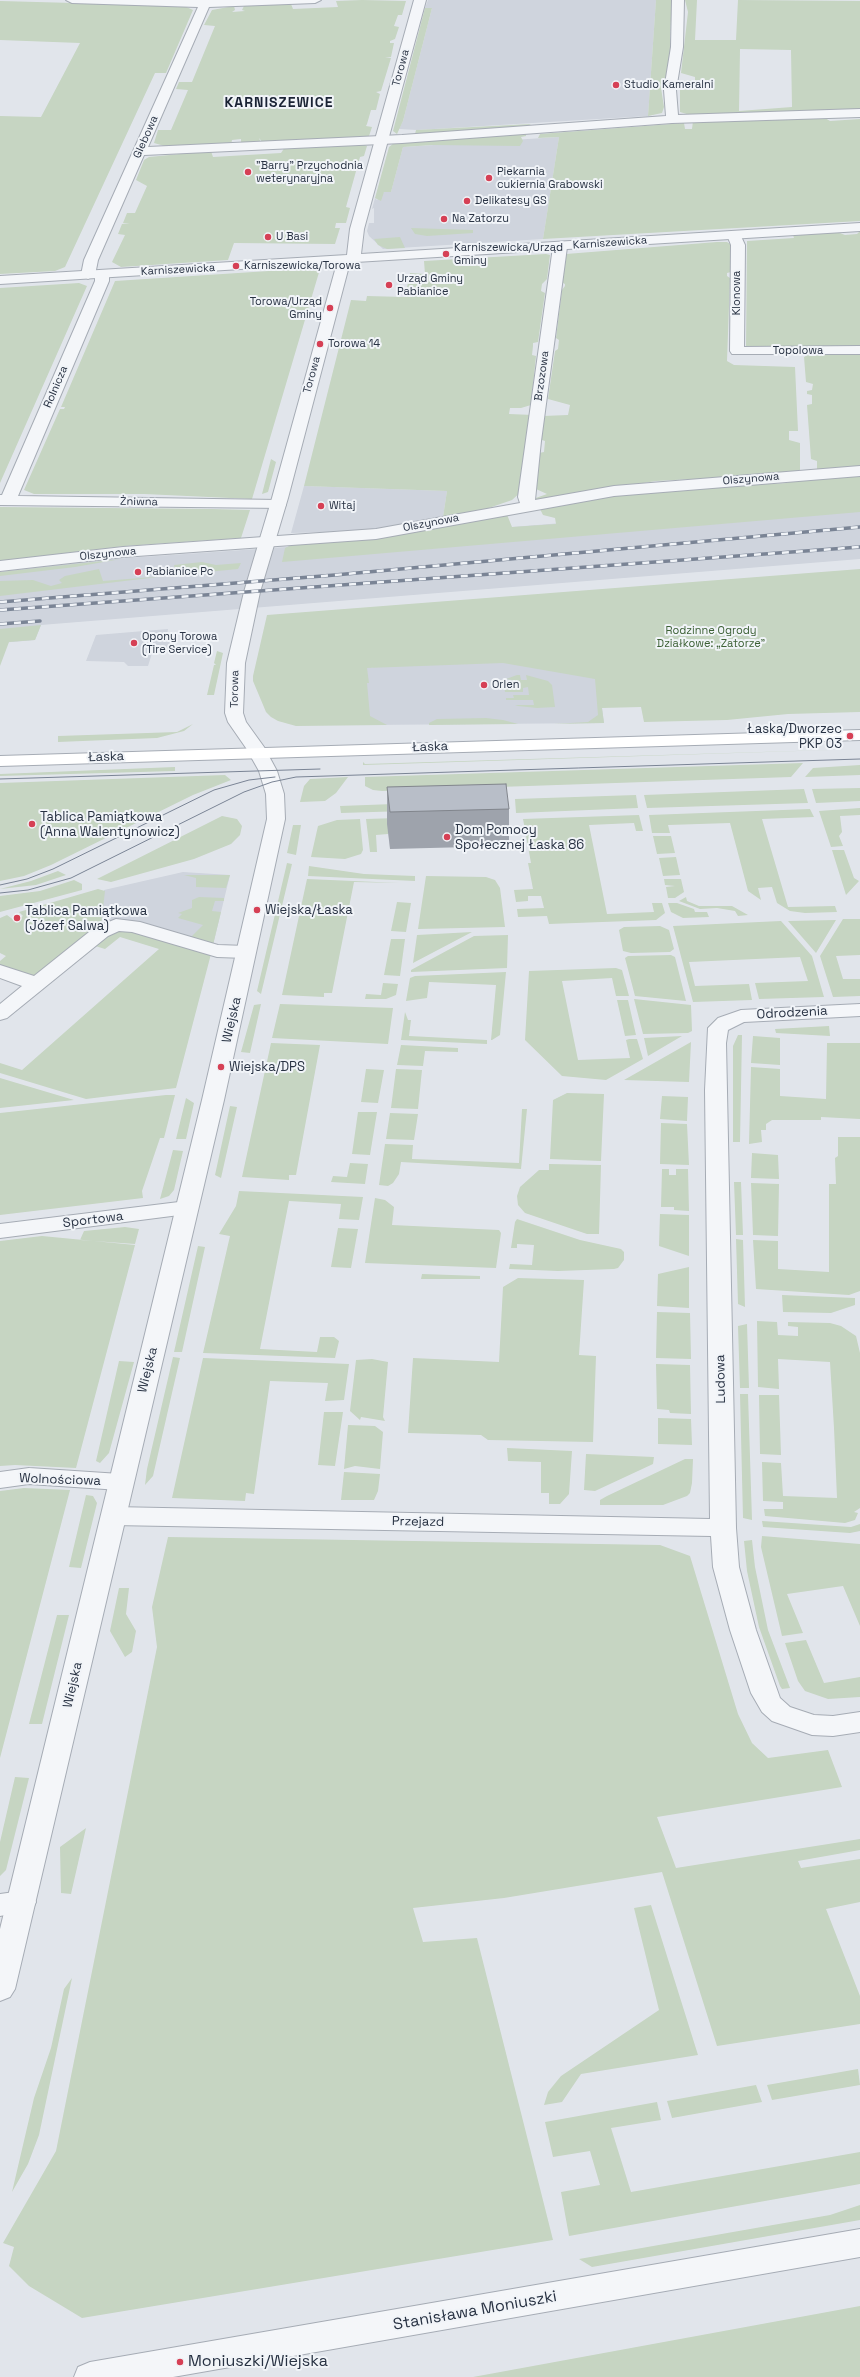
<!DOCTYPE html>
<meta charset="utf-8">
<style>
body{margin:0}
canvas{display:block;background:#e1e5eb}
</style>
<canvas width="860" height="2377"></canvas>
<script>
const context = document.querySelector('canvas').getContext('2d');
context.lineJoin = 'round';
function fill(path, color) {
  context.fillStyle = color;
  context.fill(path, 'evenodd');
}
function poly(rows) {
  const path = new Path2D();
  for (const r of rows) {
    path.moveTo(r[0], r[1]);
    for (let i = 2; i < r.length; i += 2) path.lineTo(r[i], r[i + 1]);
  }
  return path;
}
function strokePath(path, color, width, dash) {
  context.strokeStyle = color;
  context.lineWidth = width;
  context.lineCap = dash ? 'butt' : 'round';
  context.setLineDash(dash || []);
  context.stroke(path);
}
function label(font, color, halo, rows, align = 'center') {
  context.font = font + ' "Space Grotesk",sans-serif';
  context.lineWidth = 4;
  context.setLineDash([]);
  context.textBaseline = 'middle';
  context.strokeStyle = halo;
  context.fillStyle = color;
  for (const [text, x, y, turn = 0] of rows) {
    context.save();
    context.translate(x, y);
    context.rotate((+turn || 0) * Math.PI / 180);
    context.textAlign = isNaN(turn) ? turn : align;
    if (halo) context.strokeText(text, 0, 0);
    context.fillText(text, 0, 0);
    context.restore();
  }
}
const built = poly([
 [428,0,656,0,648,116,417,130,399,129,403,121,432,8,425,8],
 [559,137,543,239,383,249,369,236,367,231,369,223,374,223,374,208,372,209,375,198,377,200,384,192,391,192,403,147],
 [304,486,447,491,443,517,366,531,291,533],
 [860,499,860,559,41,625,35,640,0,643,0,572,99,560,344,543,512,527],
 [168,629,167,636,171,636,169,650,153,650,148,666,128,666,124,662,86,661,96,635],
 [490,658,604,675,602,708,604,723,369,725,364,668],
 [183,872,230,875,213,945,124,920,101,925,104,890]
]);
const green = poly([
 [362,0,406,1,402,15,398,15,394,26,399,27,395,39,390,41,390,43,394,43,391,57,385,57,391,58,381,91,376,92,380,94,376,110,371,110,367,124,366,126,372,127,369,136,263,143,259,138,261,143,241,144,241,139,232,140,231,145,168,147,154,143,158,130,171,130,188,90,176,89,179,82,192,82,215,26,204,25,212,10,234,6,235,10,232,12,245,11,242,10,244,6,291,4,293,9,338,7,336,1],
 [656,0,672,0,670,37,672,61,661,88,664,107,662,113,648,116],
 [685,0,697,0,695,40,736,40,738,0,860,1,860,111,739,115,690,115,680,112,680,84,687,80,695,80,695,77,681,73,688,12],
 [740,49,791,50,792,107,739,111],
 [0,1,184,6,193,10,166,73,155,73,65,267,55,271,0,274,0,116,41,117,80,43,0,40],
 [425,8,432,8,403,121,397,134,393,131],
 [825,118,830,121,860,119,860,221,543,239,559,137,538,138,540,134,684,123,685,129,692,129,693,121],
 [531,124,524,128,415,134,416,130],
 [526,133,526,136,521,137,523,141,520,146,432,145,403,147,391,192,384,192,381,201,375,198,389,147,394,143],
 [362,144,367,146,364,156,360,157,346,207,350,208,346,223,336,223,335,228,340,228,335,244,234,243,228,260,121,267,112,262,125,235,118,234,122,224,130,223,123,223,127,213,135,213,147,186,136,180,144,160,149,157,211,151,213,157,281,153,285,147],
 [411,228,473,230,473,233,427,236,415,234],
 [860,231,860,347,820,349,818,346,800,346,800,349,746,348,747,241,794,238,793,235,837,232,845,235,857,234],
 [400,237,405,248,387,249,378,245,374,239],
 [717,242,727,242,732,245,731,272,727,273,727,276,730,278,727,361,734,365,795,367,798,431,789,431,789,440,800,443,800,470,795,473,700,481,692,479,656,481,537,500,533,499,547,494,536,489,539,453,544,452,545,441,539,439,543,416,568,415,570,405,548,399,555,351,558,349,559,340,556,338,562,290,565,286,565,284,561,282,566,254],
 [546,254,550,255,547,279,542,284,541,291,545,293,538,342,533,343,533,346,532,355,536,356,531,405,521,408,510,408,509,414,533,415,525,464,521,469,525,470,523,490,512,500,483,510,443,517,447,491,304,486,351,300,366,301,367,296,405,297,410,273,425,274,424,261],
 [315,268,320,269,252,499,144,494,34,494,24,490,60,409,64,409,65,407,61,407,115,281],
 [79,283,87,286,0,483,0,288],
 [851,353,860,355,860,468,817,472,817,461,811,459,807,405,812,404,812,395,807,394,807,391,812,390,813,384,806,382,804,357,810,354],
 [271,459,276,462,268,492,262,494],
 [860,473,860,512,282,562,285,548,291,545,377,537,506,512,512,527,556,524,555,518,543,515,540,509,541,505,598,497,761,482,771,484,787,483,793,479],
 [0,507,212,509,250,510,241,538,125,546,0,561],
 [121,559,75,567,0,576,0,572],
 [202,562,216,565,241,563,238,569,176,575,174,565],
 [99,569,103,581,166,576,0,596,0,581,33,580,51,586,62,583,59,580,65,576],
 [860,569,860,712,788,714,727,720,644,722,641,707,602,708,604,723,553,724,588,722,598,715,595,679,503,663,367,668,369,683,367,683,370,716,387,725,296,726,278,721,271,717,266,712,253,681,253,676,267,615],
 [41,625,35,640,9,642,0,666,0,629],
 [217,651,223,653,214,695,207,695,214,665,216,665,214,663],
 [517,675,520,675,521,680,527,680,526,675,548,681,552,685,555,707,537,708,518,706,515,705,534,705,533,700,506,700,506,698,514,698,513,695,529,695,528,687,523,688,523,692,505,692,504,685,512,684,512,680,506,679],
 [486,718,503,720,518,724,429,725,429,723,437,719],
 [193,724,184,731,157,738,58,742,58,736,177,732],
 [860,749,363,765,363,762,365,764],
 [803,763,791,777,382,791,373,790,365,786,365,777],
 [860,765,860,775,805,777,813,768],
 [175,767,175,771,0,776,0,774],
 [225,775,231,780,193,795,51,865,24,876,0,881,0,783],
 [348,777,336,793,325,801,300,802,304,786,310,779],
 [860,788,860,801,816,803,812,789],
 [804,789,808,803,647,808,644,795],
 [636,795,638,808,516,813,515,799],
 [501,800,502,808,341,813,340,806],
 [860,808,860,815,840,816,842,832,839,836,843,846,831,847,819,811],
 [810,809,814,817,762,819,788,907,835,906,837,912,805,913,790,911,777,903,772,887,758,888,761,900,748,891,730,823,668,825,670,833,652,833,649,815],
 [488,815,388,824,388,834,376,835,377,852,370,852,366,819],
 [639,815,643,831,636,831,634,823,589,825,607,914,654,912,652,903,662,903,665,913,656,920,549,924,547,916,518,917,517,909,544,908,541,896,528,896,528,901,516,902,514,890,533,889,528,863,531,863,523,819],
 [222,816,237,819,242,826,240,835,231,844,194,859,111,882,97,879],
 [360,819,363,850,361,854,345,859,311,857,318,826,337,820],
 [293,825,301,825,296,855,287,853],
 [653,836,671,836,675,853,657,854],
 [832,850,844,850,854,878,859,881,846,895],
 [676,857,680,875,663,876,659,858],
 [287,863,292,864,261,994,257,991],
 [309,866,364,874,415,876,415,881,308,876],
 [58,871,66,875,36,885,0,889,31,881],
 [184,875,230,875,226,888,196,887,196,878],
 [426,876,486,877,495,880,500,888,505,927,418,929],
 [307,879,400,883,354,882,332,993,324,993,324,997,282,995],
 [664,879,681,879,684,892,675,898,668,898,666,887,675,886,665,885],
 [74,880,82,884,82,890,0,912,0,896,40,891],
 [98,889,105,891,101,925,40,975,34,977,0,968,0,961,6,956,0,953,0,918,7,915,15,921,23,916,19,912],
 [199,897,224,898,224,901,215,901,212,911,221,912,213,945,189,939,203,925,178,918,182,914,178,913,192,908,192,900],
 [686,897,687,901,699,906,732,906,748,915,738,916,735,911,717,908,700,909,679,901],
 [397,902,411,903,406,932,391,931],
 [668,903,677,903,694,909,695,912,707,912,709,917,683,918,671,912],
 [843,919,860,919,860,955,836,956,843,979,860,979,860,996,833,997,820,956],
 [836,920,816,953,788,921],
 [781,921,812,956,824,997,759,999,755,983,808,981,800,957,689,962,695,986,749,984,752,1000,693,1002,673,926],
 [660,926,669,930,674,949,670,952,631,953,623,951,619,930,624,927],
 [125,928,211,954,176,1088,86,1099,0,1073,0,1063,22,1070,159,949,120,937,105,949,92,945,104,935],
 [472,932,413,963,417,935],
 [508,935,507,968,411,972,411,970,474,936],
 [391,939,405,939,400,976,384,975],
 [671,955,675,957,686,1001,635,996,625,958,628,956],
 [616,968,622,970,629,996,616,996,612,978,562,981,578,1060,630,1058,626,1040,629,1039,637,1039,643,1059,606,1080,562,1076,525,1040,529,971],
 [506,972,500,1035,492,1040,491,1040,496,985,429,982,427,998,406,1001,410,978,415,976],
 [383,983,398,984,396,995,386,999,365,999,366,994,381,995],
 [634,999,691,1005,692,1031,688,1033,643,1034],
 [628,1000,636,1035,625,1036,617,1000],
 [261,1004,250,1053,241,1052,254,1005],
 [280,1004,393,1008,388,1044,272,1038],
 [405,1012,408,1020,411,1020,409,1036,487,1040,487,1044,401,1040],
 [829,1026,830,1036,776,1033,775,1029],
 [738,1035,742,1035,740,1142,733,1142,733,1046],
 [682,1036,648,1056,644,1038],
 [753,1036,780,1038,780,1065,751,1063],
 [691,1042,689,1082,624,1080],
 [271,1043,320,1045,296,1175,289,1175,289,1180,242,1177],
 [827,1043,860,1043,860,1119,821,1117,821,1120,772,1120,766,1124,766,1130,761,1130,762,1142,749,1144,751,1067,780,1069,780,1096,826,1099],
 [401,1045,458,1048,458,1052,425,1051,423,1066,397,1065],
 [366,1069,384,1070,378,1103,361,1102],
 [396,1069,422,1070,418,1109,391,1108],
 [0,1078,74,1100,0,1108],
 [567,1093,604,1094,601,1161,550,1159,553,1100],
 [166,1095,175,1095,164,1138,160,1138,142,1191,143,1198,0,1215,0,1113],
 [662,1096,688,1097,687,1121,660,1119],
 [186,1098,194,1103,186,1139,176,1139],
 [230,1106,237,1107,221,1178,215,1175],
 [522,1109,527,1109,521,1169,401,1162,399,1174,393,1183,388,1186,379,1185,385,1144,413,1145,412,1159,519,1163],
 [358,1112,377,1112,370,1155,352,1154],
 [390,1113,418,1114,414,1140,386,1139],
 [661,1123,687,1124,689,1165,660,1164],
 [838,1137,860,1137,860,1291,849,1295,756,1289,753,1240,778,1241,778,1269,829,1272,829,1184,836,1184,835,1158,838,1156],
 [173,1150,183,1151,174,1190,169,1196,160,1199],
 [752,1153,778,1155,779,1179,751,1178],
 [350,1163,368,1164,365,1184,331,1182,333,1176,347,1177],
 [549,1164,601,1165,599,1234,587,1234,525,1213,518,1205,517,1196,520,1187,539,1170,549,1170],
 [662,1169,669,1169,669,1175,676,1175,676,1169,688,1169,689,1211,674,1210,674,1207,661,1207],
 [734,1182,741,1182,743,1235,736,1235],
 [751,1183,779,1184,778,1236,753,1235],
 [239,1191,363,1197,359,1220,339,1219,341,1204,289,1201,260,1349,317,1352,320,1337,334,1337,339,1341,335,1358,203,1353,230,1236,219,1234,236,1206],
 [375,1198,385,1200,394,1207,392,1225,499,1230,501,1233,496,1268,365,1263],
 [660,1214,689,1215,689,1256,659,1246],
 [517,1219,580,1240,621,1249,624,1252,624,1260,618,1268,614,1269,558,1271,509,1269,510,1264,532,1265,534,1245,517,1244,517,1248,511,1248,515,1222],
 [125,1227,139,1229,135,1244,80,1240,84,1231],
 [338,1228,358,1229,351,1268,331,1267],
 [42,1236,135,1245,76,1468,15,1465,0,1466,0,1241],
 [736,1239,743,1240,745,1307,738,1304],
 [198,1246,205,1247,182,1352,174,1352],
 [689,1267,689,1308,657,1306,658,1274],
 [422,1274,480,1276,480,1279,421,1279],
 [518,1278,584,1280,579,1355,596,1356,593,1442,488,1440,481,1435,408,1433,413,1358,499,1362,503,1287],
 [782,1295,855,1298,855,1305,831,1313,783,1312],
 [657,1312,690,1313,691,1359,656,1358],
 [757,1321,777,1322,778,1335,798,1336,798,1327,788,1326,788,1322,830,1323,841,1326,856,1336,860,1353,860,1508,854,1512,858,1513,855,1520,845,1523,765,1516,764,1509,783,1509,783,1502,763,1501,762,1462,781,1463,783,1496,837,1498,834,1428,830,1362,778,1359,779,1389,758,1387],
 [747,1324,749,1388,740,1388,738,1326],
 [173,1357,180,1358,153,1476,145,1485,147,1469],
 [203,1358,349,1364,344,1400,325,1401,328,1383,270,1381,254,1494,246,1493,245,1501,172,1498],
 [372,1359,388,1362,383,1417,385,1421,361,1417,360,1420,350,1411,356,1360],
 [119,1361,134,1362,109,1453,100,1463,96,1461],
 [656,1364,690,1365,691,1414,670,1413,669,1410,657,1409],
 [740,1394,748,1394,752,1520,743,1518],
 [759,1395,779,1395,781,1455,760,1454],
 [324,1412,343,1412,335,1466,318,1465],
 [658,1418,691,1419,692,1445,658,1444],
 [348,1425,375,1426,383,1432,380,1469,355,1466,344,1469],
 [507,1448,572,1451,569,1494,560,1504,549,1504,549,1493,541,1493,541,1462,508,1461],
 [586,1454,654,1457,653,1464,595,1491,584,1490],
 [685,1459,693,1459,692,1483,690,1493,687,1496,663,1505,600,1505,600,1500,607,1496],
 [344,1472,380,1474,378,1491,374,1500,341,1500],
 [24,1488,70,1490,0,1758,0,1491],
 [86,1495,93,1496,97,1503,81,1568,69,1567],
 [762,1521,851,1527,860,1524,860,1531,850,1533,763,1527],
 [762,1536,860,1544,860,1626,843,1586,787,1594,803,1633,782,1636,761,1547],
 [168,1537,660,1545,690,1556,738,1714,752,1743,768,1758,828,1750,842,1787,657,1817,676,1868,860,1839,860,1850,798,1861,801,1868,860,1859,860,1902,826,1909,860,1996,860,2024,717,2046,662,1872,504,1898,413,1908,423,1942,477,1938,553,2240,82,2318,29,2286,9,2266,14,2247,3,2243,56,2151,157,1647,152,1607],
 [752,1540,755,1567,768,1630,790,1688,782,1689,780,1686,759,1627,747,1571,744,1541],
 [119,1588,129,1588,126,1614,136,1631,132,1652,125,1657,110,1631],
 [57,1615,69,1615,42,1724,29,1724],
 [806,1640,824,1683,860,1677,860,1697,828,1699,805,1691,798,1681,785,1643],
 [15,1777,29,1778,6,1870,0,1876,0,1842],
 [86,1828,71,1894,61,1893,60,1847],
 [651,1905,698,2055,581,2074,562,2102,544,2105,548,2092,561,2076,659,2010,634,1908],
 [72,1978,39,2135,28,2164,12,2192,34,2098,51,2048,64,1989],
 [858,2069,860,2085,772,2100,767,2085],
 [756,2085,762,2102,672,2118,667,2101],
 [657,2102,661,2120,611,2128,631,2192,860,2152,860,2184,569,2236,561,2192,600,2185,590,2151,553,2157,545,2122],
 [860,2205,860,2220,592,2267,579,2259,830,2215],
 [860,2306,860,2377,473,2377]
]);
const minor = poly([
 [66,0,321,0,315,3,209,7,148,147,402,135,666,116,664,90,671,47,672,0,684,0,683,47,676,90,678,115,860,109,860,117,672,123,402,143,144,155,98,260,95,275,88,279,81,275,84,260,198,7,72,3,66,0],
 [734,231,739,232,745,245,744,347,860,346,860,354,732,354,730,351,731,245,727,235,734,231],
 [560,243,567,247,541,441,535,500,614,486,860,466,860,476,614,496,376,539,123,557,0,571,0,561,123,547,376,529,520,503,518,497,553,247,560,243],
 [102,270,109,274,109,281,18,496,278,500,284,502,286,505,284,508,0,505,0,495,2,495,95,281,95,274,102,270],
 [116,919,140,922,218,945,246,946,253,948,256,952,253,956,246,958,217,957,132,932,119,931,108,936,7,1018,0,1020,0,1004,22,986,0,978,0,965,34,976,94,928,116,919],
 [860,1004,860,1016,744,1022,728,1030,726,1043,736,1528,739,1567,756,1630,780,1698,790,1707,814,1715,833,1716,860,1712,860,1732,833,1736,812,1735,772,1721,762,1712,751,1693,730,1630,713,1567,711,1536,113,1525,104,1522,101,1516,104,1510,113,1507,710,1519,705,1090,708,1028,718,1018,741,1010,860,1004],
 [187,1201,195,1203,198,1208,195,1213,0,1238,0,1224,187,1201],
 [29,1468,120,1474,129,1476,132,1482,129,1488,120,1490,29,1484,0,1488,0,1472,29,1468],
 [22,1891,32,1894,36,1902,32,1910,0,1916,0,1894,22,1891]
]);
const tertiary = poly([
 [414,0,426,0,364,229,361,254,860,223,860,231,356,262,349,266,288,498,260,592,245,663,243,713,246,722,264,747,277,771,284,794,285,819,224,1100,15,1989,10,1997,0,2001,0,1929,202,1100,267,819,266,794,259,771,246,748,228,722,225,713,227,663,244,592,272,498,337,263,0,284,0,276,347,255,350,229,414,0],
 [860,2229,860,2257,173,2377,74,2377,78,2367,90,2362,860,2229]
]);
const secondary = poly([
 [860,730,860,740,0,766,0,756,860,730]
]);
const tram = poly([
 [0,779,320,769],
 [0,885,27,879,53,869,214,790,249,780,275,777],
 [0,893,28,890,71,878,244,792,272,782,296,777,860,759]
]);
const rail = poly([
 [0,602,335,575,860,527],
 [0,610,860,547],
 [0,624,40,621]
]);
const wall = poly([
 [387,787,509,809,509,846,390,849,387,824]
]);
const building = poly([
 [506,784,509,809,390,812,387,787,506,784]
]);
const markers = [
 [616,85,4,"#d64055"],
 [248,172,4,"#d64055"],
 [489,178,4,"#d64055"],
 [467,201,4,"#d64055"],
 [444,219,4,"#d64055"],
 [268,237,4,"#d64055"],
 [446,254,4,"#d64055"],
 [236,266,4,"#d64055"],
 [389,285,4,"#d64055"],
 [330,308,4,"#d64055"],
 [320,344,4,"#d64055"],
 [321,506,4,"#d64055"],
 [138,572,4,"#d64055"],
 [134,643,4,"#d64055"],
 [484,685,4,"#d64055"],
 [850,736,4,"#d64055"],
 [32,824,4,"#d64055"],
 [447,837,4,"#d64055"],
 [257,910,4,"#d64055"],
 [17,918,4,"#d64055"],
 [221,1067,4,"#d64055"],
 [180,2362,4,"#d64055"]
];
const farStreetnames = [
 ["Torowa",401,68,-75],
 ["Glebowa",146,137,-66],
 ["Karniszewicka",610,243,-4],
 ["Karniszewicka",178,270,-3],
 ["Klonowa",737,293,-90],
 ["Topolowa",798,351],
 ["Torowa",312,375,-75],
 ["Brzozowa",542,376,-82],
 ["Rolnicza",56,387,-67],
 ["Olszynowa",751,479,-5],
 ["Żniwna",139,502,1],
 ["Olszynowa",431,523,-11],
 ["Olszynowa",108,554,-6],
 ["Torowa",235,689,-89]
];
const farPoinames = [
 ["Studio Kameralni",624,85],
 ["\"Barry\" Przychodnia",256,166],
 ["weterynaryjna",256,179],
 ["Piekarnia",497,172],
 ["cukiernia Grabowski",497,185],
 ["Delikatesy GS",475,201],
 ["Na Zatorzu",452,219],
 ["U Basi",276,237],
 ["Karniszewicka/Urząd",454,248],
 ["Gminy",454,261],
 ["Karniszewicka/Torowa",244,266],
 ["Urząd Gminy",397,279],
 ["Pabianice",397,292],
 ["Torowa/Urząd",322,302,"right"],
 ["Gminy",322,315,"right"],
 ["Torowa 14",328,344],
 ["Witaj",329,506],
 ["Pabianice Pc",146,572],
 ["Opony Torowa",142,637],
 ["(Tire Service)",142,650],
 ["Orlen",492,685]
];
const farParknames = [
 ["Rodzinne Ogrody",711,631],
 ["Działkowe: „Zatorze”",711,644]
];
const poiNames = [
 ["Łaska/Dworzec",842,729,"right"],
 ["PKP 03",842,744,"right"],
 ["Tablica Pamiątkowa",40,817],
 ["(Anna Walentynowicz)",40,832],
 ["Dom Pomocy",455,830],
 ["Społecznej Łaska 86",455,845],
 ["Wiejska/Łaska",265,910],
 ["Tablica Pamiątkowa",25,911],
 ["(Józef Salwa)",25,926],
 ["Wiejska/DPS",229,1067]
];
const streetNames = [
 ["Łaska",430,747,-2],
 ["Łaska",106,757,-2],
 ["Odrodzenia",792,1013,-3],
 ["Wiejska",232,1020,-77],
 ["Sportowa",93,1220,-7],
 ["Wiejska",148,1370,-76],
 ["Ludowa",721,1379,-91],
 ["Wolnościowa",60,1480,2],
 ["Przejazd",418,1522,1],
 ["Wiejska",73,1685,-77]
];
const farDistrictnames = [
 ["KARNISZEWICE",279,103]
];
const nearStreetnames = [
 ["Stanisława Moniuszki",475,2311,-10]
];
const nearPoinames = [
 ["Moniuszki/Wiejska",188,2362]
];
fill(built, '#cfd4dd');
fill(green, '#c6d5c2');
strokePath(minor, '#a6acb5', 2);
strokePath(tertiary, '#a6acb5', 2);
strokePath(secondary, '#a6acb5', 2);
fill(minor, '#f4f6f9');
fill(tertiary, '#f4f6f9');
fill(secondary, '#fff');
strokePath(tram, '#7a8495', 1);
strokePath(rail, '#7a8495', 3.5);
strokePath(rail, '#f1f4f8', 2.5, [7]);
fill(wall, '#9ea3ac');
fill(building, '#b8bec8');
strokePath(building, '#81858c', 1);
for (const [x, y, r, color] of markers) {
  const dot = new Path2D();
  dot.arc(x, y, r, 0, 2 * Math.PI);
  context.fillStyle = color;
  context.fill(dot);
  strokePath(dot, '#f1f4f8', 1.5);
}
label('11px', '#283243', '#f1f4f8', farStreetnames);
label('11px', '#283243', '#f1f4f8', farPoinames, 'left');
label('11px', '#3c6035', '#f1f4f8', farParknames);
label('13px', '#283243', '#f1f4f8', poiNames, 'left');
label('13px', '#283243', '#f1f4f8', streetNames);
context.letterSpacing = '1px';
label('bold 14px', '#1a2334', '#f1f4f8', farDistrictnames);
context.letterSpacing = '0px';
label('16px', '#283243', '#f1f4f8', nearStreetnames);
label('16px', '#283243', '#f1f4f8', nearPoinames, 'left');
</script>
